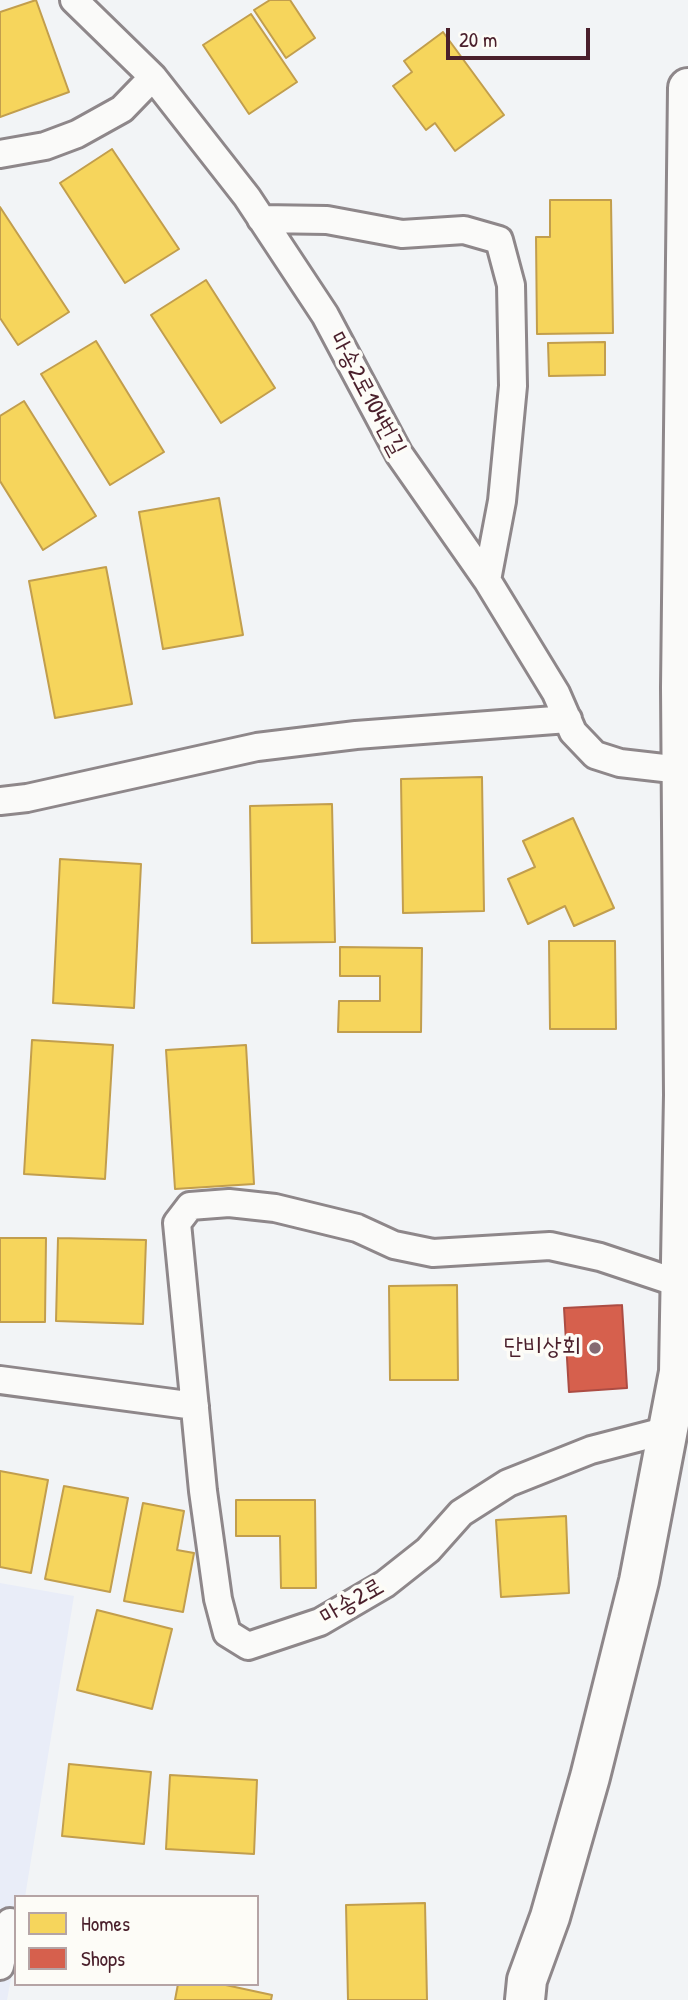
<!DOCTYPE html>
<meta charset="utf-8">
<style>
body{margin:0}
#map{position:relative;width:688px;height:2000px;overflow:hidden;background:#f2f4f6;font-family:"Patrick Hand",sans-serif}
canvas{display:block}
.legend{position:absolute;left:14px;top:1895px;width:245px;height:91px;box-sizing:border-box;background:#fdfcf7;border:2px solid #b5a4a5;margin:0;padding:9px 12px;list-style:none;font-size:21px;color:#4a1f2b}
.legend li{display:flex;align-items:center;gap:14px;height:35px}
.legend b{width:35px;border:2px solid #b5a4a5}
.scale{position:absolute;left:446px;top:28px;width:144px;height:32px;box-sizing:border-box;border:4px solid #4a1f2b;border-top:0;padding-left:9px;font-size:21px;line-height:24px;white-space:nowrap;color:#4a1f2b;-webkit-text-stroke:5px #fdfcf7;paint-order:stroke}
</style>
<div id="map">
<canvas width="688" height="2000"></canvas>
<ul class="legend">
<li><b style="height:19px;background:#f6d55c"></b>Homes</li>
<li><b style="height:19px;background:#d6604d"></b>Shops</li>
</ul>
<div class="scale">20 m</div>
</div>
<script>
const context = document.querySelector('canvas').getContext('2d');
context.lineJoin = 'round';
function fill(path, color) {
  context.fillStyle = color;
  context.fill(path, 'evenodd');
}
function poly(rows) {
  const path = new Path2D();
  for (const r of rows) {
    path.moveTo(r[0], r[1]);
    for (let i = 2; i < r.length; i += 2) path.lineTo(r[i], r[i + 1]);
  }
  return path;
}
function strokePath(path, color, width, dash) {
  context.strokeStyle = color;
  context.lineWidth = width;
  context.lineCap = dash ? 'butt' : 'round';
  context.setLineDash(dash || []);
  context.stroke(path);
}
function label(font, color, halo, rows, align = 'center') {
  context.font = font + ' "Patrick Hand","Poor Story",sans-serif';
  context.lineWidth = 7;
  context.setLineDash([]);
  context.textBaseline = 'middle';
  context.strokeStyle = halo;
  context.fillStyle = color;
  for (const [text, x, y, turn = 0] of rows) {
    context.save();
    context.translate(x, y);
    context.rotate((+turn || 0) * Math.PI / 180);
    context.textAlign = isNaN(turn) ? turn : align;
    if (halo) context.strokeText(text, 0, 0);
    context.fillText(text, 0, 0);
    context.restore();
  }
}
const built = poly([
 [0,1583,74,1596,25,1897,16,1897,16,1951,7,2000,0,2000]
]);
const homes = poly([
 [36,0,69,92,0,117,0,12,36,0],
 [270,0,290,0,315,38,286,58,254,10,270,0],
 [251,14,297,82,249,114,203,45,251,14],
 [443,32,504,115,455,151,435,123,426,130,393,86,412,72,404,61,443,32],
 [112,149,179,249,125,283,60,183,112,149],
 [550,200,611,200,613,333,537,334,536,237,550,237,550,200],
 [0,207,69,312,18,345,0,318,0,207],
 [206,280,275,388,221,423,151,315,206,280],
 [96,341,164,452,110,485,41,374,96,341],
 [605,342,605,375,549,376,548,343,605,342],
 [24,401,96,516,43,550,0,481,0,416,24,401],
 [219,498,243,635,163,649,139,512,219,498],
 [106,567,132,704,55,718,29,581,106,567],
 [482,777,484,911,403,913,401,779,482,777],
 [332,804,335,942,252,943,250,806,332,804],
 [573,818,614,908,574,926,565,906,528,924,508,879,535,867,523,841,573,818],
 [60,859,141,864,134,1008,53,1003,60,859],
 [549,941,615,941,616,1029,550,1029,549,941],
 [340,947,422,948,421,1032,338,1032,339,1001,380,1001,380,976,340,976,340,947],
 [32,1040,113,1045,105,1179,24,1174,32,1040],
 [246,1045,254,1184,175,1189,166,1050,246,1045],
 [0,1238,46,1238,45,1322,0,1322,0,1238],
 [58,1238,146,1240,143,1324,56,1321,58,1238],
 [457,1285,458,1380,390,1380,389,1286,457,1285],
 [0,1471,48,1480,31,1573,0,1567,0,1471],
 [64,1486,128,1498,110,1592,45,1579,64,1486],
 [236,1500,315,1500,316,1588,281,1588,280,1536,236,1536,236,1500],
 [143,1503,184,1511,177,1550,194,1553,183,1612,124,1601,143,1503],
 [566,1516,569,1593,501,1597,496,1520,566,1516],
 [97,1610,172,1629,152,1709,77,1690,97,1610],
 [69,1764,151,1772,144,1844,62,1836,69,1764],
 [170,1775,257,1780,254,1854,166,1849,170,1775],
 [425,1903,427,2000,348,2000,346,1905,425,1903],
 [178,1984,221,1984,272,1995,271,2000,175,2000,178,1984]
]);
const shops = poly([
 [622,1305,627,1388,569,1392,564,1308,622,1305]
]);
const lane = poly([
 [74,0,153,77,247,197,325,315,399,454,487,580,556,693,573,732,595,755,620,763,681,770],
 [0,154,45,146,77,134,122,109,153,77],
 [261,219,327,220,402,234,464,230,499,240,511,285,513,386,502,501,487,580],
 [0,801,27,798,257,747,356,735,568,719],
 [0,1380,195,1406],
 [668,1430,591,1450,508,1483,461,1513,428,1550,385,1584,320,1622,248,1646,227,1633,218,1599,203,1491,177,1223,190,1206,229,1203,275,1208,357,1228,394,1245,433,1253,550,1246,600,1257,681,1284],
 [0,1966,10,1922]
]);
const street = poly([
 [525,2000,527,1980,550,1917,590,1777,639,1581,679,1372,684,1095,681,687,688,88]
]);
const markers = [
 [595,1348,7,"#856a72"]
];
const streetNames = [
 ["마송2로104번길",367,394,62],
 ["마송2로",352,1602,-30]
];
const poiNames = [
 ["단비상회",581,1348]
];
fill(built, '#e9edf8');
fill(homes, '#f6d55c');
strokePath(homes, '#c29e4d', 2);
fill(shops, '#d6604d');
strokePath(shops, '#ac4c43', 2);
strokePath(lane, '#8e878a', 32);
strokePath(street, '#8e878a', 44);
strokePath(lane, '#fafaf9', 26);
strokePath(street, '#fafaf9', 38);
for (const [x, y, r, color] of markers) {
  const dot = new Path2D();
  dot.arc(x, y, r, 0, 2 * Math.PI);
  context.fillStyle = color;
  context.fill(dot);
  strokePath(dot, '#fdfcf7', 2.5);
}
label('24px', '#4a1f2b', '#fdfcf7', streetNames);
label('24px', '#4a1f2b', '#fdfcf7', poiNames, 'right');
</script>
